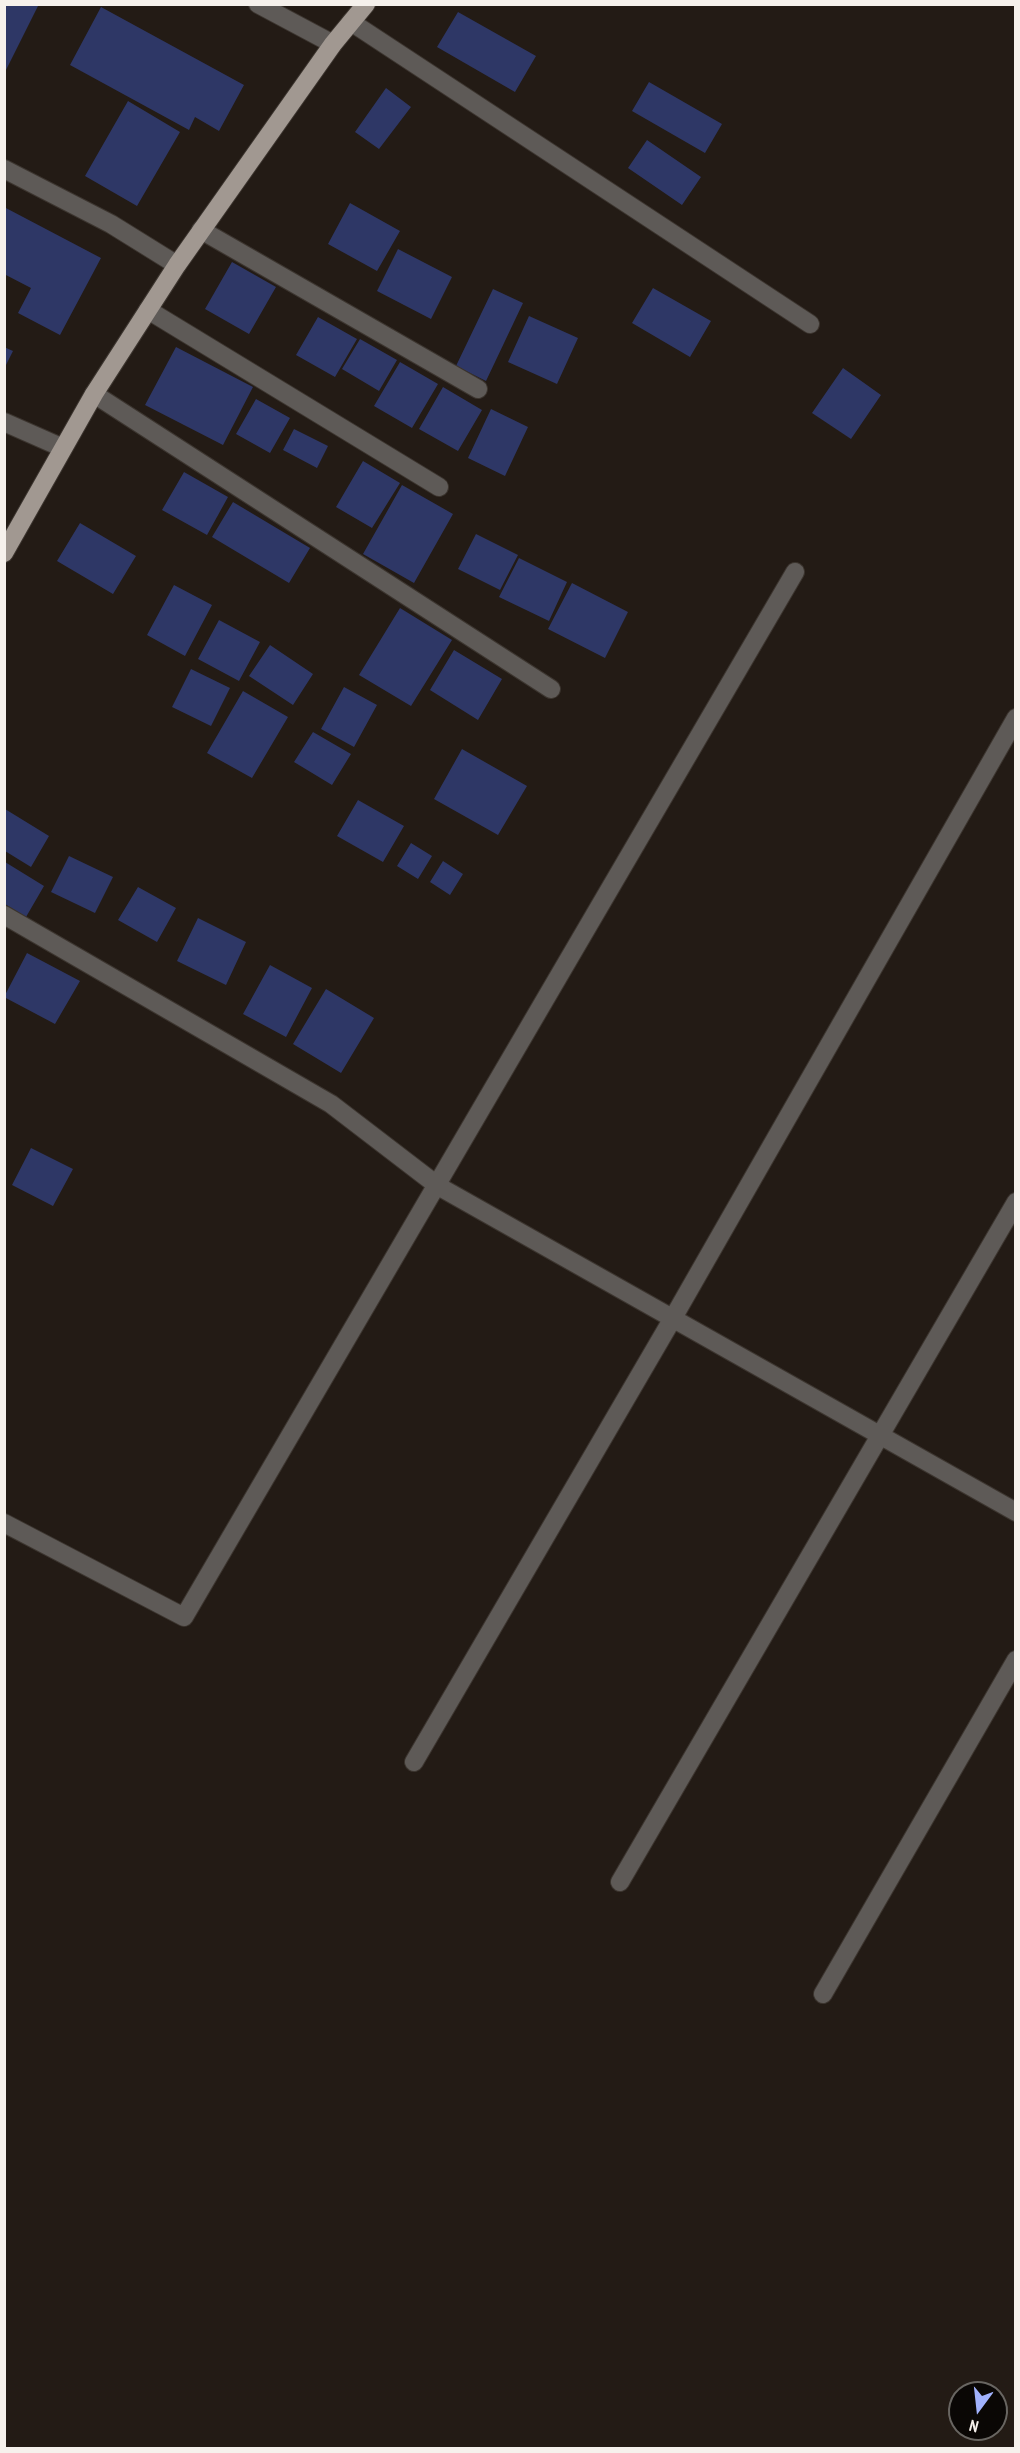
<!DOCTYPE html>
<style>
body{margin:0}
#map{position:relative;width:1020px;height:2453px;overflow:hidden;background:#231b15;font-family:"PT Sans Narrow",sans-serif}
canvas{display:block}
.frame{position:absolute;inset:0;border:6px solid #f6f1ec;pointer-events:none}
.north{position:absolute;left:948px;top:2381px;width:60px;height:60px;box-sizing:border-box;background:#0a0705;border:2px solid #686561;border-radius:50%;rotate:195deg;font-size:16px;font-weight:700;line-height:24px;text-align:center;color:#f6f1ec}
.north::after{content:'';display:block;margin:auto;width:21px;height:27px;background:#a1b2fd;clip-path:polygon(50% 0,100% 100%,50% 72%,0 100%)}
</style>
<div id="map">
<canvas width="1020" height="2453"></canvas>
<div class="frame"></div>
<div class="north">N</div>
</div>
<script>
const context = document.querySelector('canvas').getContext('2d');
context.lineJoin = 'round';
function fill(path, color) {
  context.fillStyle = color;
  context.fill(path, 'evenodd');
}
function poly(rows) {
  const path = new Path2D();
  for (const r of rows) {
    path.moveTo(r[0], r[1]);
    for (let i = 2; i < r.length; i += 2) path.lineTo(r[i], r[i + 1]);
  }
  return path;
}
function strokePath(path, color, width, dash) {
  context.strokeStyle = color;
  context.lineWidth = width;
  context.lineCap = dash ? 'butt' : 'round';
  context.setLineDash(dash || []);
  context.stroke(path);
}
const building = poly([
 [4,4,38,6,4,74],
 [101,7,244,85,219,131,195,117,189,130,70,65],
 [458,12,536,56,515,92,437,47],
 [649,82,722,124,705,153,632,111],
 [386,88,411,107,379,149,355,132],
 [128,101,180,132,137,206,85,176],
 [647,140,701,177,682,205,628,168],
 [350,203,400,231,377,271,328,244],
 [4,207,101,258,60,335,18,313,31,288,4,274],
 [398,249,452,277,431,319,377,291],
 [232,262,276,287,249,334,205,309],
 [653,288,711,321,690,357,632,323],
 [493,289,523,303,486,381,456,366],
 [529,316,578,338,557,384,508,362],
 [318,317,357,339,335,377,296,355],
 [360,339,397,360,379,391,342,369],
 [4,347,13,351,4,369],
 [176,347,253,387,223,445,145,405],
 [400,362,438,384,412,428,374,406],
 [843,368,881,395,851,439,812,413],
 [443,387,482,410,458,451,419,429],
 [256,399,290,418,270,453,236,434],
 [491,409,528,427,505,476,468,458],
 [294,429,328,446,317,468,283,450],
 [363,461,400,483,372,528,336,507],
 [184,472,228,497,207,535,162,510],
 [402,485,453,514,414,583,363,554],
 [233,502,310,548,289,583,212,537],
 [80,523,136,556,113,594,57,561],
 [476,534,518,555,500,590,458,569],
 [519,558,567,582,549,621,499,597],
 [572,583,628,612,605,658,548,629],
 [174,585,212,605,185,656,147,635],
 [400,608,452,640,411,706,359,675],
 [219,620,260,642,239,681,198,659],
 [270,645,313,674,293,705,249,676],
 [454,650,502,679,478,720,430,690],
 [191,669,230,688,211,726,172,707],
 [344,687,377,705,354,747,321,729],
 [243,691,288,717,252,778,207,753],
 [313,732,351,754,332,785,294,762],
 [462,749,527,786,498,835,434,799],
 [358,800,404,826,383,862,337,836],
 [5,809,49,836,31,867,5,851],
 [411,843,432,856,418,879,397,866],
 [69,856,113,877,95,913,51,892],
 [443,861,463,874,450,895,430,882],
 [5,862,44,886,26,917,5,904],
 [138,887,176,908,157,942,118,920],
 [198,918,246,942,226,985,177,961],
 [27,953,80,981,55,1024,4,997],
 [270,965,312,988,286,1037,243,1014],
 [326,989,374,1018,341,1073,293,1044],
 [31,1148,73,1169,53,1206,12,1185]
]);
const minor = poly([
 [258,4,333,44],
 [351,22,810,324],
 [4,169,111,224,177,265],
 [201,230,478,389],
 [148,310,439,487],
 [94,394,551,689],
 [4,422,63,448],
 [4,915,331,1104,438,1186,1016,1512],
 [4,1523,184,1617,795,572],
 [414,1762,673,1318,1016,718],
 [620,1882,1016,1202],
 [823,1994,1016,1660]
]);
const major = poly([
 [4,553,94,394,177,265,333,44,366,4]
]);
fill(building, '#2e3766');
strokePath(minor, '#3c352f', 20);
strokePath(major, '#3c352f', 20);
strokePath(minor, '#5e5a57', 18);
strokePath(major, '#a19891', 18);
</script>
